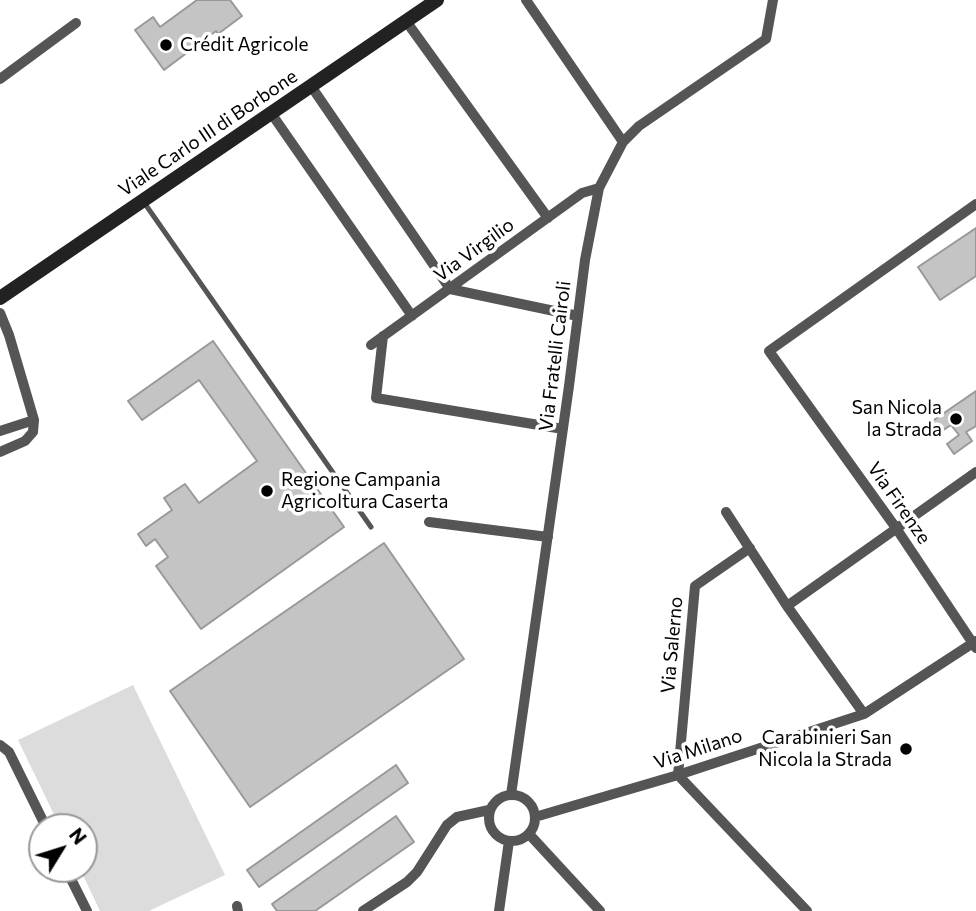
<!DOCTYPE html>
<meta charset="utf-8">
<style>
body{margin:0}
#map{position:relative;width:976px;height:911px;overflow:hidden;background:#fff;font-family:Commissioner,sans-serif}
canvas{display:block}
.north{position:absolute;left:28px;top:813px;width:70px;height:70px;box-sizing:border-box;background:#fff;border:2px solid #999;border-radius:50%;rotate:52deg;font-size:19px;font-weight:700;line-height:28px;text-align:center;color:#000}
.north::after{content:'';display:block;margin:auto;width:24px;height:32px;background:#000;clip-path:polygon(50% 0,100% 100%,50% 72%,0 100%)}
</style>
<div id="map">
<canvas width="976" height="911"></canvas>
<div class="north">N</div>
</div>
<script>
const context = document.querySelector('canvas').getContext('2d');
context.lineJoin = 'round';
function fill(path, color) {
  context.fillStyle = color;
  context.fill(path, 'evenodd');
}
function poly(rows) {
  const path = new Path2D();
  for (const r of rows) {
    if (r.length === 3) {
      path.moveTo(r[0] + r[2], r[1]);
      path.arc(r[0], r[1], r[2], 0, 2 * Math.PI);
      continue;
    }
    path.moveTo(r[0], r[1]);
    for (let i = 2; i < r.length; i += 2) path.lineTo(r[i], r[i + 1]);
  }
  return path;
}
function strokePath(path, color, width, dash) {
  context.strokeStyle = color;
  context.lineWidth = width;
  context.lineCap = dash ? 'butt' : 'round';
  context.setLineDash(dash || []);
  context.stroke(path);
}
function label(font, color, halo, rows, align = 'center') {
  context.font = font + ' Commissioner,sans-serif';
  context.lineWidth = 7;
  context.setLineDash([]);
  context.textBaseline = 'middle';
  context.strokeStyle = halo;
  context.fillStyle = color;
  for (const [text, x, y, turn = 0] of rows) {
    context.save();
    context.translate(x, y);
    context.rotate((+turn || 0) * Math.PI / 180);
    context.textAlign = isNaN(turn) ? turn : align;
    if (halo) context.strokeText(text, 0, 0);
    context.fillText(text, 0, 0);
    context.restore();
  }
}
const green = poly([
 [133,685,225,875,149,911,100,911,80,869,84,869,84,827,60,827,18,740]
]);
const building = poly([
 [197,0,230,0,242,16,218,34,216,31,164,70,135,30,153,17,160,27,197,0],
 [976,228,976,276,940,300,918,267,976,228],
 [213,341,344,527,201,629,156,566,168,557,155,539,146,546,138,534,172,510,164,498,185,484,199,503,257,461,199,380,142,420,128,401,213,341],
 [976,391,976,426,966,432,972,441,954,454,947,444,959,435,951,425,936,435,928,424,976,391],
 [384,543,464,659,250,807,170,691,384,543],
 [396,765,408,783,259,887,247,870,396,765],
 [396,816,414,842,315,911,277,911,272,904,396,816]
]);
const lane = poly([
 [143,201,371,527]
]);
const street = poly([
 [526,0,623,142],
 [406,21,548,218],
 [0,79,76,23],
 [311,86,450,289,578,316],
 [271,113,412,316],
 [976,204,769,351,896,528,976,648],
 [0,313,9,335,34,420,33,432,25,441,0,452],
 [383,336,376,398,563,429],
 [371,345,582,193,599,188],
 [0,431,34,420],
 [726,512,787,606,864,714],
 [429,522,548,537],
 [750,548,695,586,678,775,807,911],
 [787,606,976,472],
 [0,745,9,752,46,827],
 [512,818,23],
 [511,795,569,386,585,260,599,188,623,142,639,126,766,39,773,0],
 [535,817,678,775,864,714,976,641],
 [529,834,600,911],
 [66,869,87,911],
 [237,906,238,911],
 [363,911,407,882,417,872,447,825,457,817,489,810],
 [499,911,509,841]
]);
const secondary = poly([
 [0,298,437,0]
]);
const markers = [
 [166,45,7,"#000"],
 [956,419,7,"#000"],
 [267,491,7,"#000"],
 [906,749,7,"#000"]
];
const poiNames = [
 ["Crédit Agricole",180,45],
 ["San Nicola",942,408,"right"],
 ["la Strada",942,430,"right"],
 ["Regione Campania",281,480],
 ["Agricoltura Caserta",281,502],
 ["Carabinieri San",892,738,"right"],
 ["Nicola la Strada",892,760,"right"]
];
const streetNames = [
 ["Viale Carlo III di Borbone",208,133,-34],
 ["Via Virgilio",474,250,-36],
 ["Via Fratelli Cairoli",555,356,-83],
 ["Via Firenze",899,503,55],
 ["Via Salerno",672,645,-85],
 ["Via Milano",698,749,-18]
];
fill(green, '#dcdcdc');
fill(building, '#c4c4c4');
strokePath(building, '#999', 2);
strokePath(lane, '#555', 5);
strokePath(street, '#555', 10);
strokePath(secondary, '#222', 14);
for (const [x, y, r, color] of markers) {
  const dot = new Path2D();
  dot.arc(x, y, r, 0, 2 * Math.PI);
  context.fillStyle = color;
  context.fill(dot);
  strokePath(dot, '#fff', 2.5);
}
label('19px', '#000', '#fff', poiNames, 'left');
label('19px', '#000', '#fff', streetNames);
</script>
